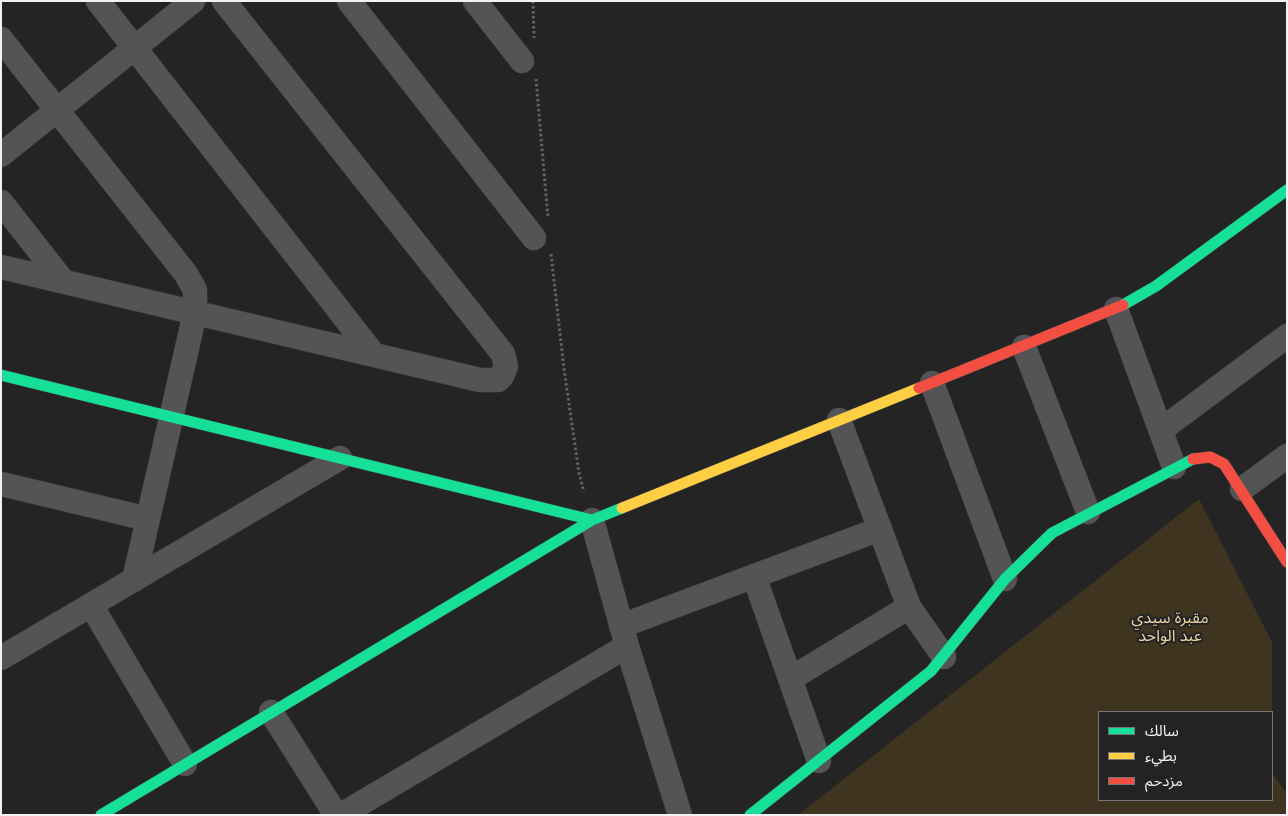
<!DOCTYPE html>
<meta charset="utf-8">
<style>
body{margin:0}
#map{position:relative;width:1288px;height:816px;overflow:hidden;background:#242425;font-family:"Varela Round","Noto Sans Arabic",sans-serif}
canvas{display:block}
.frame{position:absolute;inset:0;border:2px solid #f2f2f4;pointer-events:none}
.legend{position:absolute;left:1098px;top:711px;width:175px;height:90px;box-sizing:border-box;background:#232326;border:1px solid #767678;margin:0;padding:6px 9px;list-style:none;font-size:15px;color:#f2f2f4}
.legend li{display:flex;align-items:center;gap:10px;height:25px}
.legend b{width:25px;border:1px solid #767678}
</style>
<div id="map">
<canvas width="1288" height="816"></canvas>
<div class="frame"></div>
<ul class="legend">
<li><b style="height:6px;background:#16e098"></b>سالك</li>
<li><b style="height:6px;background:#ffcf43"></b>بطيء</li>
<li><b style="height:6px;background:#f24e42"></b>مزدحم</li>
</ul>
</div>
<script>
const context = document.querySelector('canvas').getContext('2d');
context.lineJoin = 'round';
function fill(path, color) {
  context.fillStyle = color;
  context.fill(path, 'evenodd');
}
function poly(rows) {
  const path = new Path2D();
  for (const r of rows) {
    path.moveTo(r[0], r[1]);
    for (let i = 2; i < r.length; i += 2) path.lineTo(r[i], r[i + 1]);
  }
  return path;
}
function strokePath(path, color, width, dash) {
  context.strokeStyle = color;
  context.lineWidth = width;
  context.lineCap = dash ? 'butt' : 'round';
  context.setLineDash(dash || []);
  context.stroke(path);
}
function label(font, color, halo, rows, align = 'center') {
  context.font = font + ' "Varela Round","Noto Sans Arabic",sans-serif';
  context.lineWidth = 4;
  context.setLineDash([]);
  context.textBaseline = 'middle';
  context.strokeStyle = halo;
  context.fillStyle = color;
  for (const [text, x, y, turn = 0] of rows) {
    context.save();
    context.translate(x, y);
    context.rotate((+turn || 0) * Math.PI / 180);
    context.textAlign = isNaN(turn) ? turn : align;
    if (halo) context.strokeText(text, 0, 0);
    context.fillText(text, 0, 0);
    context.restore();
  }
}
const green = poly([
 [1199,499,1272,642,1272,773,1287,794,1287,815,798,815],
 [1099,712,1272,712,1272,800,1099,800]
]);
const path = poly([
 [533,1,534,38],
 [536,79,548,218],
 [551,254,564,369,579,473,584,492]
]);
const street = poly([
 [98,1,374,355],
 [349,1,534,238],
 [475,1,522,61],
 [1,39,186,274,195,290,195,313,134,580],
 [1,155,193,1],
 [1,202,63,281],
 [1,267,480,380,498,380,502,376,506,366,503,354,224,1],
 [1116,309,1174,467],
 [1024,347,1088,512],
 [932,383,1005,579],
 [839,420,909,607,944,657],
 [1161,430,1287,336],
 [1,484,148,519],
 [1242,489,1287,456],
 [592,520,627,646,680,815],
 [754,576,819,761],
 [91,605,185,764],
 [621,626,880,529],
 [1,658,340,458],
 [790,679,909,607],
 [271,712,336,815],
 [341,815,627,646]
]);
const fast = poly([
 [1123,305,1156,286,1287,190],
 [1,375,592,520],
 [101,815,592,520,622,508],
 [750,815,931,671,1005,579,1052,533,1193,459]
]);
const slow = poly([
 [622,508,919,388]
]);
const jam = poly([
 [919,388,1123,305],
 [1193,459,1210,457,1224,464,1287,562]
]);
const parkNames = [
 ["مقبرة سيدي",1170,619],
 ["عبد الواحد",1170,637]
];
fill(green, '#3e3420');
strokePath(street, '#3e3e40', 25);
strokePath(fast, '#3e3e40', 12);
strokePath(slow, '#3e3e40', 12);
strokePath(jam, '#3e3e40', 12);
strokePath(path, '#636364', 3, [2.5, 2.5]);
strokePath(street, '#545355', 24);
strokePath(fast, '#16e098', 11);
strokePath(slow, '#ffcf43', 11);
strokePath(jam, '#f24e42', 11);
label('16px', '#edd3a2', '#232326', parkNames);
</script>
